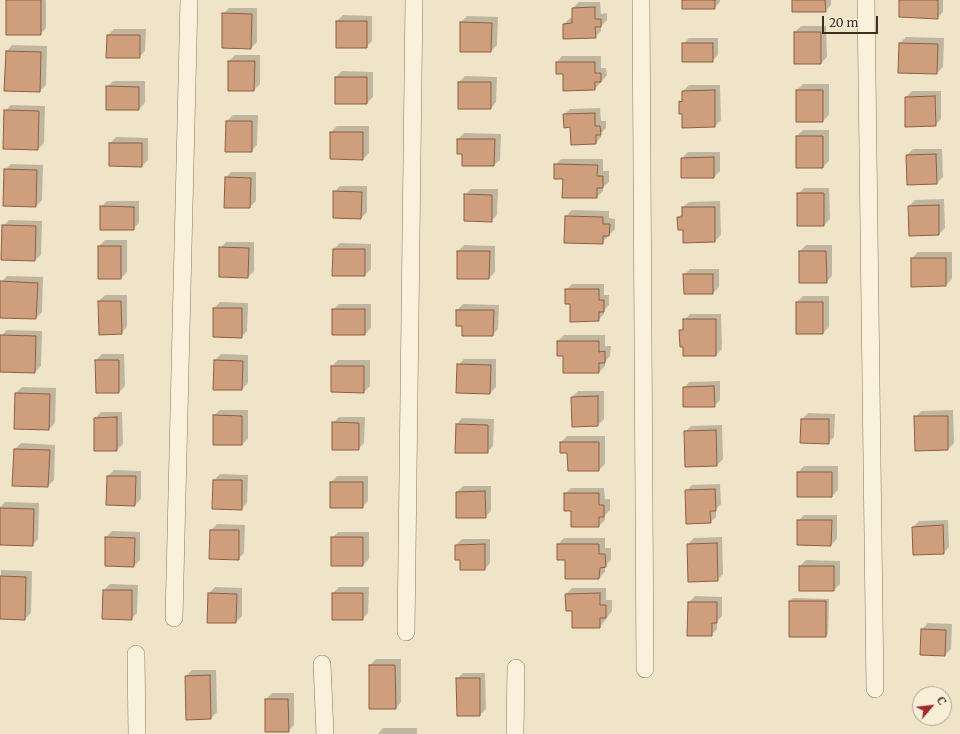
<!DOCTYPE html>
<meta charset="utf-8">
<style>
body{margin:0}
#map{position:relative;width:960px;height:734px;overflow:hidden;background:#f0e4c8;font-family:Merriweather,serif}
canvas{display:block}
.north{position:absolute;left:912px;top:686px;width:40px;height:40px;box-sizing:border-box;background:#f7eed8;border:1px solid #ada18e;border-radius:50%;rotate:62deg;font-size:11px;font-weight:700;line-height:16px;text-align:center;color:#3d2e20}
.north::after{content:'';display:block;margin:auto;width:14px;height:18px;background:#9e2a2b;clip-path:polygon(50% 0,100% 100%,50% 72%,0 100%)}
.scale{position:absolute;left:822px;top:16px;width:56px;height:18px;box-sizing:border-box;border:2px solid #3d2e20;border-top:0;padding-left:5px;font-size:12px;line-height:14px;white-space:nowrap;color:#3d2e20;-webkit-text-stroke:3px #f7eed8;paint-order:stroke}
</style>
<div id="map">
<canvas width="960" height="734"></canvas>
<div class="north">С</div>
<div class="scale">20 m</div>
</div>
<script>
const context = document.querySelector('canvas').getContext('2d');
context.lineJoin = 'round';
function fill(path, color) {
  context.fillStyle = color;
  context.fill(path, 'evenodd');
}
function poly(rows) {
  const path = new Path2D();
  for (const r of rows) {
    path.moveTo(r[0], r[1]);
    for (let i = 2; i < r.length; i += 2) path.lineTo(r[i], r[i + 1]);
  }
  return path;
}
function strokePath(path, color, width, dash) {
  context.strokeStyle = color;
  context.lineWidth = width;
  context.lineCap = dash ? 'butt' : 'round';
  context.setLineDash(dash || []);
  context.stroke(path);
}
const shadow = poly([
 [7,0,46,0,46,28,40,34],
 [683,0,720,0,720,2,714,8],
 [793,0,831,0,831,5,825,11],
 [900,0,943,0,943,12,937,18],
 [579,2,600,2,601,14,607,13,607,20,601,26,601,31,595,37,564,24,570,18,573,18,573,8],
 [229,8,257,8,257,42,251,48,223,14],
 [343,15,372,16,372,41,366,47,337,21],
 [467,16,498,17,497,45,491,51,461,51,461,22],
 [801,26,826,26,827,57,821,63,795,32],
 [114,29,146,29,145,51,139,57,108,35],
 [906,37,944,38,943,67,937,73,900,43],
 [689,38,718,38,718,55,712,61,683,44],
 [12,45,47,46,46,85,40,91,5,90,7,51],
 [235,55,260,55,260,84,254,90,229,90,229,61],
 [562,56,601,56,601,68,606,68,607,75,595,89,564,73,557,73,557,62],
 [342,71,373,72,373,97,367,103,336,77],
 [465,76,497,77,496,102,491,108,459,82],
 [113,81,145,81,145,103,139,109,107,87],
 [803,84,829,84,829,115,823,121,797,90],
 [689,85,720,85,721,120,715,126,683,113,680,102,683,99,683,91],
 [912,91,941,91,941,119,935,125,906,97],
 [11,105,45,106,44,143,38,149,4,148,5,111],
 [600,108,601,121,606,121,606,128,601,133,601,137,596,143,571,126,564,115,570,109],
 [233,115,258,115,257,145,251,151,227,121],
 [337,126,369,126,369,153,363,159,331,159,331,132],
 [803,130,829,130,829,161,823,167,797,136],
 [464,133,501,134,500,160,494,165,463,153,458,139],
 [116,137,148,138,148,160,142,166,110,143],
 [913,149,942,149,943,177,937,183,907,155],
 [688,152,720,152,720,171,714,177,682,158],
 [561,159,603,159,603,171,609,171,609,182,603,187,603,191,597,197,564,178,555,165],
 [11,164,43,165,42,200,36,206,5,170],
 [231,172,256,172,256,201,250,207,225,178],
 [340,186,367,186,367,212,361,218,334,192],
 [804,188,829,188,830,219,824,225,798,194],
 [471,189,498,189,497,215,491,221,465,195],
 [944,199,945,228,939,234,909,206,915,200],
 [107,201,139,201,139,223,133,229,101,207],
 [720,201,721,235,715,241,684,229,678,218,683,213,683,207,689,202],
 [572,210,609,211,609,218,615,219,615,229,602,243,566,216],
 [9,220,42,221,41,255,35,260,3,226],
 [105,240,127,240,127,272,121,278,99,278,99,246],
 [226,242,254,242,254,271,248,277,220,248],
 [340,243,371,244,371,269,365,275,334,249],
 [464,245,495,246,495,272,489,278,458,251],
 [806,245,832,245,832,276,826,282,800,251],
 [918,252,952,252,952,279,946,285,912,258],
 [690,269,719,269,719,287,713,293,684,275],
 [7,276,43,277,42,312,36,318,0,317,1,282],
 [572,284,604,284,604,295,609,295,609,305,604,310,604,314,598,320,566,290],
 [105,295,127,295,127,327,121,333,99,301],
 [803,296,829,296,829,327,823,333,797,302],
 [220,302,248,303,247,331,241,337,214,308],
 [339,304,371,304,371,328,365,334,333,310],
 [463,304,499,305,498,329,492,335,463,325,457,310],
 [690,314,721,314,722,349,716,355,680,331,684,327,684,320],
 [7,330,42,331,41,366,35,372,0,371,1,336],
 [564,335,605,335,605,346,611,346,610,356,605,362,605,366,599,372,564,372,564,355,558,341],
 [102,354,124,354,125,386,119,392,96,360],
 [221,354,248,355,248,383,242,389,215,360],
 [464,359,496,359,496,387,490,393,458,365],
 [338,360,370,360,370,386,364,392,332,366],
 [720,381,720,400,714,406,684,388,689,382],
 [22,387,56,388,55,423,49,429,16,393],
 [578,391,604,391,604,419,598,425,573,426,572,397],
 [220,410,248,410,248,439,242,444,214,415],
 [953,410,954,443,948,449,916,417,921,411],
 [101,412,122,412,123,444,117,450,95,450,95,418],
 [808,413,835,414,834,437,828,443,802,419],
 [339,417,365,417,364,443,358,449,333,423],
 [462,418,494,419,493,446,487,452,457,424],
 [722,425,723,459,717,465,685,432,691,426],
 [567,436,605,436,605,464,599,470,568,452,561,442],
 [21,443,55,445,54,480,48,486,15,449],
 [804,466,838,466,838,490,832,496,798,472],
 [114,470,141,471,141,499,135,505,107,504,108,476],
 [220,474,248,475,247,503,241,509,214,480],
 [337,476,368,476,368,501,362,507,331,482],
 [720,484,721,504,716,509,716,517,710,522,686,491,692,485],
 [463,486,491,486,491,511,485,517,457,517,457,492],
 [571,488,604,488,605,499,610,499,610,510,605,515,605,520,599,526,572,510,565,494],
 [5,502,39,503,38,539,32,545,0,545,0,507],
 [804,515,837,515,837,539,831,545,798,521],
 [948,520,949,547,943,553,913,527,919,521],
 [217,524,245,525,244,553,238,559,211,530],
 [112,531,140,532,140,560,134,566,106,537],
 [338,532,369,532,369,559,363,565,332,538],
 [722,537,723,574,717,580,688,544,694,538],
 [564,538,605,538,605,548,611,548,611,560,605,566,605,572,599,578,566,559,558,544],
 [462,539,490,539,490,563,485,569,461,559,456,545],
 [806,560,840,561,840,584,834,590,800,566],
 [1,570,32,571,31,613,25,619,0,618],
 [110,584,138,585,137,613,131,619,104,590],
 [215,587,242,588,242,616,236,622,209,593],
 [339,587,369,587,368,613,362,619,333,619,333,593],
 [572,588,606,588,606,600,612,600,612,611,600,627,573,610,566,594],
 [695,596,722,597,722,616,717,621,717,629,711,635,689,602],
 [793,598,829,599,828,634,826,636,790,601],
 [928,623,952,624,951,649,945,655,922,629],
 [376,659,401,659,401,702,396,708,370,665],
 [192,670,216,670,217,712,211,718,186,676],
 [463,673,485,673,486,709,480,715,457,679],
 [272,693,294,693,294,725,288,731,266,699],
 [383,728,417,728,417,734,378,734]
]);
const building = poly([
 [6,0,41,0,41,35,6,35,6,0],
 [682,0,715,0,715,9,682,9,682,0],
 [792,0,825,0,826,12,792,12,792,0],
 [899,0,938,0,938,19,899,17,899,0],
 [595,7,595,19,601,19,601,27,595,27,596,38,563,39,563,24,572,23,572,8,595,7],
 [222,13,252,14,251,49,222,48,222,13],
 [336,21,367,21,367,48,336,48,336,21],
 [460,22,492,23,491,52,460,52,460,22],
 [794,32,821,32,821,64,794,64,794,32],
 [107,35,140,35,140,58,106,58,107,35],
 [682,43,713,43,713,62,682,62,682,43],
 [899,43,938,44,937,74,898,73,899,43],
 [6,51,41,52,40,92,4,91,6,51],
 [228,61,255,61,254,91,228,91,228,61],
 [556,62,595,62,595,73,601,73,601,82,595,82,595,90,563,91,563,74,556,74,556,62],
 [335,77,367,77,367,104,335,104,335,77],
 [458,82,491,82,491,109,458,109,458,82],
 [106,86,139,87,139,110,106,110,106,86],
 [715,90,715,127,682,128,682,114,679,114,679,101,682,102,682,91,715,90],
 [796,90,823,90,823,122,796,122,796,90],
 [935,96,936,126,905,127,905,97,935,96],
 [4,110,39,111,38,150,3,149,4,110],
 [595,113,595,126,600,126,601,135,596,135,596,144,571,145,570,127,564,128,563,114,595,113],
 [226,121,252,121,252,152,225,152,226,121],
 [330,132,363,132,363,160,330,159,330,132],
 [796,136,823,136,823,168,796,168,796,136],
 [457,139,495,139,494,166,462,166,462,154,457,154,457,139],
 [109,143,142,143,142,167,109,166,109,143],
 [936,154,937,184,907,185,906,155,936,154],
 [714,157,714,178,681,178,681,158,714,157],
 [554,164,598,165,597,176,603,176,603,188,597,188,597,198,562,198,563,179,554,179,554,164],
 [4,169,37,170,36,207,3,206,4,169],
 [225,177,251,178,250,208,224,208,225,177],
 [333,191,362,192,361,219,333,218,333,191],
 [797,193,824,193,824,226,797,226,797,193],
 [464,194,492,195,492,222,464,221,464,194],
 [939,205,939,235,909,236,908,206,939,205],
 [100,206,134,207,134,230,100,230,100,206],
 [682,207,715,207,715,242,683,243,683,230,678,230,677,217,682,217,682,207],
 [565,216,603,217,603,224,610,224,609,236,603,236,603,244,564,243,565,216],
 [2,225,36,226,35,261,1,260,2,225],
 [98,246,121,246,121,279,98,279,98,246],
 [219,247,249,248,248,278,219,277,219,247],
 [333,249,365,249,365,276,332,276,333,249],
 [457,251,490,251,489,279,457,279,457,251],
 [799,251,826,251,827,283,799,283,799,251],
 [911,258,946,258,946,286,911,287,911,258],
 [683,274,713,274,713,294,684,294,683,274],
 [0,281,38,283,36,319,0,318,0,281],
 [565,289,599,289,599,300,604,300,604,312,599,312,599,321,570,322,570,304,565,304,565,289],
 [98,301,121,301,122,334,99,335,98,301],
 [796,302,823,302,823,334,796,334,796,302],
 [213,308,242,308,242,338,213,337,213,308],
 [332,309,365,309,365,335,332,335,332,309],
 [456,310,494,310,493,336,462,336,462,326,456,326,456,310],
 [683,319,716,319,716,356,683,356,683,347,680,347,679,330,683,330,683,319],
 [0,335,36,336,35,373,0,372,0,335],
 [557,341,599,341,599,352,605,351,605,363,599,363,599,373,563,373,563,356,557,356,557,341],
 [95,360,119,360,119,393,96,393,95,360],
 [214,360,243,361,242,390,213,390,214,360],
 [457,364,491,365,490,394,456,393,457,364],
 [331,366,364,366,364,393,331,392,331,366],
 [714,386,715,407,683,407,683,387,714,386],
 [15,393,50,394,49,430,14,429,15,393],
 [598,396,598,426,572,427,571,397,598,396],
 [213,415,242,416,242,445,213,445,213,415],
 [914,416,948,416,948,450,915,451,914,416],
 [117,417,117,451,94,451,94,418,117,417],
 [801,419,829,419,829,444,800,443,801,419],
 [332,422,359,423,359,450,332,450,332,422],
 [456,424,488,425,488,453,455,453,456,424],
 [716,430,717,466,685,467,684,431,716,430],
 [560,442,599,442,599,471,568,471,567,453,560,453,560,442],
 [14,449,50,450,48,487,12,486,14,449],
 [797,472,832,472,832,497,797,497,797,472],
 [107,476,136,476,135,506,106,505,107,476],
 [213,480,242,480,242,510,212,509,213,480],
 [330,482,363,482,363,508,330,508,330,482],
 [715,489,716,511,710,511,711,523,686,524,685,490,715,489],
 [485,491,486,518,456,518,456,492,485,491],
 [564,493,599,493,599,505,604,505,604,517,599,517,599,527,571,527,571,511,564,511,564,493],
 [0,508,34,509,33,546,0,545,0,508],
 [797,520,832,520,831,546,797,545,797,520],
 [943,525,944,554,913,555,912,527,943,525],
 [210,530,239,530,239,560,209,559,210,530],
 [105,537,135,538,134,567,105,566,105,537],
 [331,537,363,537,363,566,331,566,331,537],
 [717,543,718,581,688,582,687,544,717,543],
 [485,544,485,570,460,570,460,560,455,560,455,545,485,544],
 [557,544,599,544,599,554,605,554,606,567,600,568,599,579,565,579,565,560,557,560,557,544],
 [799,566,834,566,834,591,799,591,799,566],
 [0,576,26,577,25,620,0,619,0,576],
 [103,590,132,590,132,620,102,619,103,590],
 [208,593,237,594,236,623,207,623,208,593],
 [332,593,363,593,363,620,332,620,332,593],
 [600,593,600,605,606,605,606,618,600,618,600,628,572,628,572,611,566,611,565,594,600,593],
 [789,601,826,601,826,637,789,637,789,601],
 [688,602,717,602,717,623,712,623,712,636,687,636,688,602],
 [921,629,946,630,945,656,920,655,921,629],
 [369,665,395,665,396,709,369,709,369,665],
 [210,675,211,719,186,720,185,676,210,675],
 [456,678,480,678,480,716,457,716,456,678],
 [265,699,288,699,289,732,265,732,265,699]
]);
const minor = poly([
 [641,0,645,669],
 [866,0,875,689],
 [174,618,189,0],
 [406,632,414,0],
 [136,654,137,734],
 [322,664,325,734],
 [515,734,516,668]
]);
fill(shadow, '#0003');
fill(building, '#cf9f7d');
strokePath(building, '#8d5f41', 1);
strokePath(minor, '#8d765c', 18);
strokePath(minor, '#faf1dc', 17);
</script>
